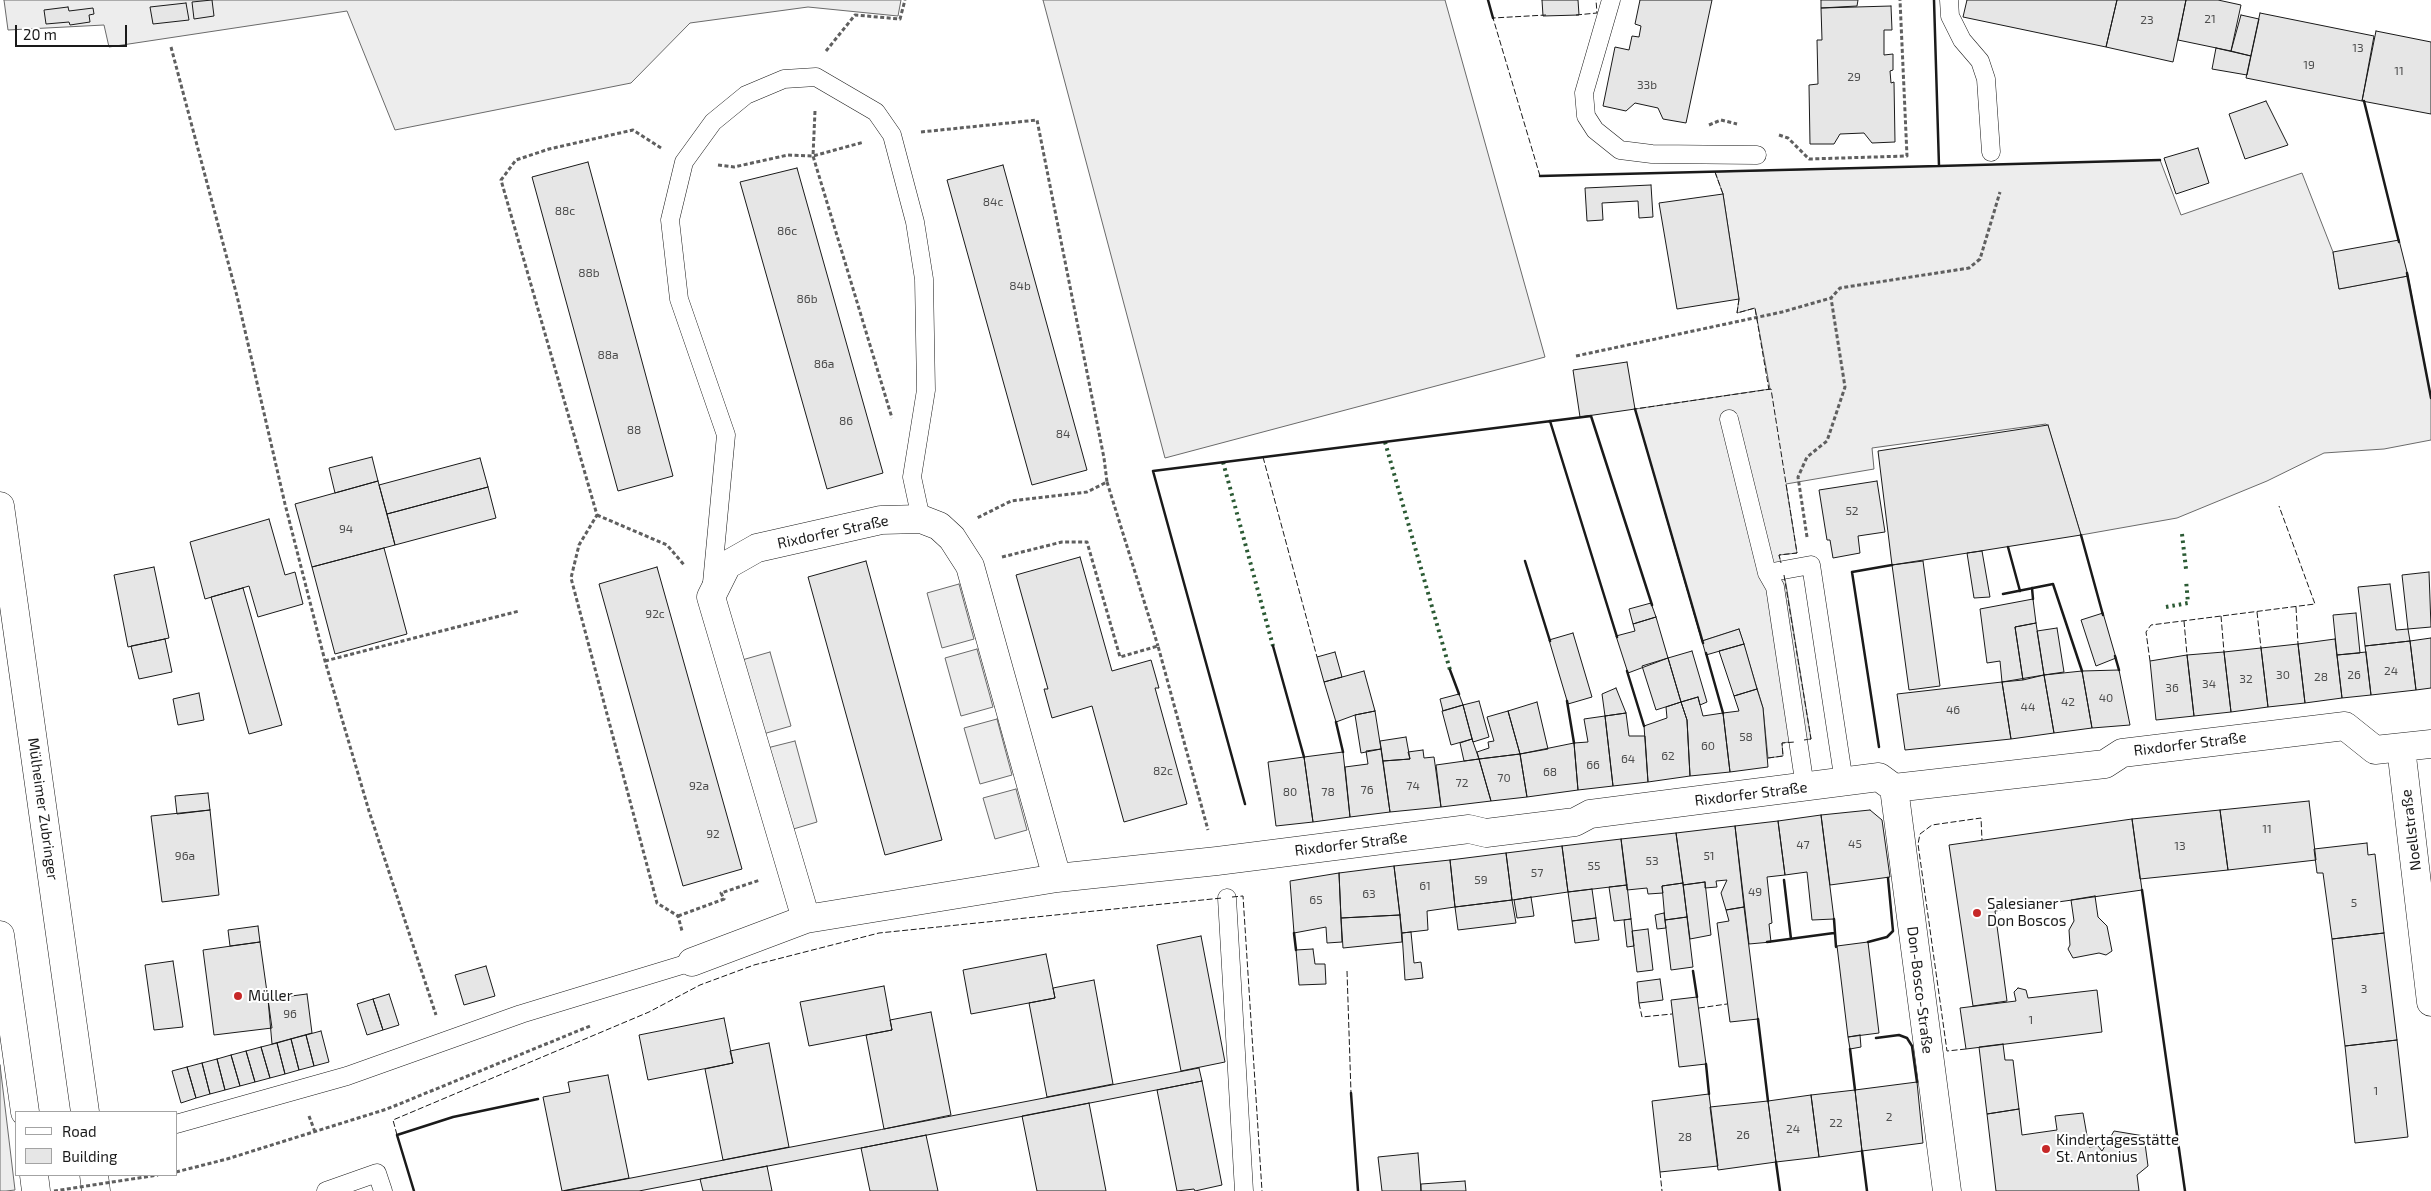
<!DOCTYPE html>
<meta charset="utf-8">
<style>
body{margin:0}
#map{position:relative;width:2431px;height:1191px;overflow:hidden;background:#fff;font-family:"Exo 2",sans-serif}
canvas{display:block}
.legend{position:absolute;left:15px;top:1111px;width:162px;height:65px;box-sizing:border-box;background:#fff;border:1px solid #a3a3a3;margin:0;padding:6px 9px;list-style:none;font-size:15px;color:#1a1a1a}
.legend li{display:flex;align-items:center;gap:10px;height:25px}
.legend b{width:25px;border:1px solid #a3a3a3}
.scale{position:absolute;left:15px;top:25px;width:112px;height:22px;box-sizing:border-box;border:2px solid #1a1a1a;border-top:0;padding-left:6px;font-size:15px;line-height:18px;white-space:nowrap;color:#1a1a1a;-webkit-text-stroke:4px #fff;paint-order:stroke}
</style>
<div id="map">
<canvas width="2431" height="1191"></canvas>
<ul class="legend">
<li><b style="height:6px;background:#fff"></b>Road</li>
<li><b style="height:14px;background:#e6e6e6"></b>Building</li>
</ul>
<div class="scale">20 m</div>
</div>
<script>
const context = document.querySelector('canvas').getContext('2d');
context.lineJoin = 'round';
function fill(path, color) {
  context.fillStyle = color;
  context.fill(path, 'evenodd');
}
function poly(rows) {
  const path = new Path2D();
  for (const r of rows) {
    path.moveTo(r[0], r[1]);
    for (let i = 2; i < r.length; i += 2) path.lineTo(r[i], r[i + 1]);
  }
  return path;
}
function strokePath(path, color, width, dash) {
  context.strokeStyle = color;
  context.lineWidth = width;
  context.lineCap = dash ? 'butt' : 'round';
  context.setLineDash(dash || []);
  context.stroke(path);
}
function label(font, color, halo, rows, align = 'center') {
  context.font = font + ' "Exo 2",sans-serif';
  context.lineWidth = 4;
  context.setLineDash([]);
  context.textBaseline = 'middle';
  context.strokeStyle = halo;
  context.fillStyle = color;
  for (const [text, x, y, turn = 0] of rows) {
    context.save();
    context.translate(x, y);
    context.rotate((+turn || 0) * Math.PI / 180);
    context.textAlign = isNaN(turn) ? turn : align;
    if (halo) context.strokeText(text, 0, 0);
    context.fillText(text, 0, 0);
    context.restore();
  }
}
const built = poly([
 [4,0,901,0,898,16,808,7,690,23,631,83,395,130,347,11,109,47,104,25,8,30,4,0],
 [1043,0,1445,0,1545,357,1165,458,1043,0],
 [2160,160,2181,215,2302,173,2333,252,2339,289,2408,276,2431,398,2431,440,2384,449,2324,453,2267,481,2177,518,2081,535,2048,426,2046,424,1872,448,1874,469,1786,484,1797,553,1779,555,1786,584,1811,739,1782,743,1783,756,1768,758,1763,708,1739,629,1702,641,1635,409,1770,389,1755,308,1737,313,1739,299,1723,194,1715,172,2160,160],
 [959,584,974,639,942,648,927,593,959,584],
 [977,649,993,707,961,716,945,658,977,649],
 [770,652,791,726,763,734,742,660,770,652],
 [997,719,1012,775,980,784,964,728,997,719],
 [795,741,817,822,790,830,767,748,795,741],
 [1016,789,1027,830,995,839,983,798,1016,789],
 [0,1065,15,1190,6,1191,0,1191,0,1065]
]);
const building = poly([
 [212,0,214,16,194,19,192,2,212,0],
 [1542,0,1578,0,1579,15,1543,16,1542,0],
 [1640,0,1712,0,1686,123,1663,119,1658,108,1635,103,1626,111,1603,106,1615,47,1629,50,1632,36,1639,37,1641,26,1635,24,1640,0],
 [1821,0,1858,0,1857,6,1821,8,1821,0],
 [1967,0,2117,0,2106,47,1963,17,1967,0],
 [2117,0,2186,0,2173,62,2106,47,2117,0],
 [2186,0,2218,0,2241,5,2231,51,2178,40,2186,0],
 [186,3,189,20,153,24,150,7,186,3],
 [1891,6,1892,30,1884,30,1884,55,1893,54,1893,70,1890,71,1891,83,1894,82,1895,142,1872,143,1864,133,1840,134,1834,144,1810,144,1809,85,1818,84,1817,40,1822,40,1821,8,1891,6],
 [68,7,69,11,93,8,94,14,89,15,90,22,70,25,69,22,46,24,44,10,68,7],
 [2260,13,2374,36,2362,101,2246,78,2260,13],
 [2241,15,2259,19,2251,56,2231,51,2241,15],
 [2376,31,2431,42,2431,114,2362,101,2376,31],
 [2216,48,2251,56,2247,75,2212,69,2216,48],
 [2266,101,2288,145,2245,159,2229,114,2266,101],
 [2198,148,2209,183,2176,194,2164,158,2198,148],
 [588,162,673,476,618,491,532,177,588,162],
 [1003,165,1087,470,1032,485,947,180,1003,165],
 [797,168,883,473,827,489,740,182,797,168],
 [1651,185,1653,217,1639,218,1638,201,1602,203,1603,220,1587,221,1585,188,1651,185],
 [1723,194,1739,299,1677,309,1659,203,1723,194],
 [2399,240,2408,276,2339,289,2333,252,2399,240],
 [1627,362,1635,409,1580,417,1573,370,1627,362],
 [2048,425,2081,535,1892,565,1878,451,2048,425],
 [372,457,378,481,335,493,329,468,372,457],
 [480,458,488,487,387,514,379,485,480,458],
 [378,481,395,545,312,567,295,504,378,481],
 [1877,481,1885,532,1858,536,1860,553,1833,558,1830,540,1827,540,1819,490,1877,481],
 [488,487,496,518,395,545,387,514,488,487],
 [269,519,285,575,295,572,303,604,258,617,249,586,205,599,190,542,269,519],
 [384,548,407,634,335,654,312,567,384,548],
 [1982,551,1990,597,1974,598,1967,553,1982,551],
 [1080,557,1112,671,1151,660,1159,688,1155,688,1187,804,1124,822,1092,706,1052,718,1044,689,1048,689,1016,575,1080,557],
 [866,561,942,840,885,855,808,577,866,561],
 [1923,561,1940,686,1909,690,1892,565,1923,561],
 [154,567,169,638,128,647,114,575,154,567],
 [657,567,742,869,683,886,599,584,657,567],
 [2429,572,2431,627,2408,629,2402,575,2429,572],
 [2390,584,2396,630,2408,629,2410,641,2365,646,2358,587,2390,584],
 [243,588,282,725,249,734,211,597,243,588],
 [2033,599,2036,623,2015,627,2023,680,2002,682,2000,661,1987,663,1980,609,2033,599],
 [1651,603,1656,617,1633,624,1629,609,1651,603],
 [2103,613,2116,658,2096,666,2081,620,2103,613],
 [2356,613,2360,653,2337,655,2333,615,2356,613],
 [1656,617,1668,658,1628,673,1616,636,1635,631,1633,624,1656,617],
 [2036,623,2044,675,2023,680,2015,627,2036,623],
 [2057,628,2064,672,2044,675,2037,631,2057,628],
 [1739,629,1744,644,1706,655,1702,641,1739,629],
 [1573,633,1592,697,1568,704,1549,640,1573,633],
 [2431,638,2431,688,2416,690,2410,641,2431,638],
 [165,639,172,672,139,679,131,646,165,639],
 [2335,639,2342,698,2305,703,2298,644,2335,639],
 [2410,641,2416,690,2371,695,2365,646,2410,641],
 [1744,644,1757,689,1734,696,1719,651,1744,644],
 [2298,644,2305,703,2268,707,2261,648,2298,644],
 [2261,648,2268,707,2231,712,2224,652,2261,648],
 [1692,651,1707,702,1700,705,1698,697,1681,702,1668,658,1692,651],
 [1335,652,1342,677,1324,682,1317,657,1335,652],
 [2224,652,2231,712,2194,716,2187,655,2224,652],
 [2366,652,2371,695,2342,698,2337,655,2366,652],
 [2187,655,2194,716,2156,720,2150,661,2187,655],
 [1668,658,1681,702,1656,710,1642,666,1668,658],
 [2119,670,2130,725,2092,728,2082,671,2119,670],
 [1364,671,1375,711,1355,715,1336,722,1324,682,1364,671],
 [2082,671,2092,728,2054,733,2044,675,2082,671],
 [2044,675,2054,733,2011,739,2002,682,2044,675],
 [2002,682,2011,739,1905,750,1897,694,2002,682],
 [1616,688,1626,713,1605,716,1602,694,1616,688],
 [1757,689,1763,708,1768,767,1730,772,1723,713,1739,711,1734,696,1757,689],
 [199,693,204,720,178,725,173,699,199,693],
 [1459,694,1463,705,1443,711,1440,699,1459,694],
 [1698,697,1703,716,1723,713,1730,772,1690,776,1687,720,1681,702,1698,697],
 [1479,701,1489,737,1473,742,1463,705,1479,701],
 [1537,702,1548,749,1520,754,1508,711,1537,702],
 [1681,702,1687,720,1690,776,1648,782,1644,726,1667,718,1666,707,1681,702],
 [1463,705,1472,739,1451,745,1442,711,1463,705],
 [1375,711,1381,749,1361,753,1355,715,1375,711],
 [1508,711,1520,754,1479,759,1477,752,1489,748,1488,742,1494,741,1487,717,1508,711],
 [1626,713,1629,736,1645,736,1648,782,1613,786,1605,716,1626,713],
 [1605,716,1613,786,1578,790,1574,743,1588,742,1584,719,1605,716],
 [1406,737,1410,759,1383,761,1380,741,1406,737],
 [1472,739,1479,759,1464,761,1460,743,1472,739],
 [1574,743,1578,790,1527,797,1520,754,1574,743],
 [1381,749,1390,812,1350,817,1345,767,1368,764,1366,751,1381,749],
 [1423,750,1424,758,1434,757,1441,807,1390,812,1383,761,1410,759,1408,752,1423,750],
 [1343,752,1350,817,1313,822,1304,757,1343,752],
 [1520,754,1527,797,1491,801,1479,759,1520,754],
 [1304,757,1313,822,1276,826,1268,762,1304,757],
 [1479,759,1491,801,1441,807,1436,765,1479,759],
 [208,793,210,810,177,814,175,796,208,793],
 [2309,801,2316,860,2228,870,2220,810,2309,801],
 [210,810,219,895,162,902,151,816,210,810],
 [1870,810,1882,820,1890,877,1830,885,1821,815,1870,810],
 [2220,810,2228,870,2140,879,2132,819,2220,810],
 [1821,815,1834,919,1812,920,1807,872,1785,875,1778,821,1821,815],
 [2132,819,2142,890,1995,911,2007,1001,1973,1006,1949,845,2132,819],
 [1778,821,1785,875,1767,877,1772,923,1769,924,1771,942,1749,944,1735,826,1778,821],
 [1735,826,1744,907,1726,910,1721,893,1727,880,1716,881,1717,887,1705,888,1705,882,1683,885,1676,833,1735,826],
 [1676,833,1683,883,1662,886,1663,893,1648,894,1647,888,1627,890,1621,839,1676,833],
 [1621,839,1627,885,1568,892,1562,846,1621,839],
 [2367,843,2368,855,2375,854,2384,933,2332,939,2323,873,2317,873,2314,849,2367,843],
 [1562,846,1568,892,1512,900,1506,853,1562,846],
 [1506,853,1512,900,1455,907,1450,860,1506,853],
 [1450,860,1455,907,1427,911,1428,930,1402,933,1394,866,1450,860],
 [1394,866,1400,915,1341,918,1339,873,1394,866],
 [1339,873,1342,942,1327,943,1326,927,1294,933,1290,881,1339,873],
 [1705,882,1711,935,1690,939,1683,885,1705,882],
 [1683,883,1687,917,1665,920,1662,886,1683,883],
 [1627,885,1631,919,1614,921,1609,887,1627,885],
 [1592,889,1596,918,1572,921,1568,892,1592,889],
 [2095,896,2098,917,2107,926,2112,951,2106,955,2099,953,2073,958,2068,949,2070,945,2069,930,2074,921,2071,900,2095,896],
 [1531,897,1534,916,1517,918,1514,900,1531,897],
 [1512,900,1516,923,1458,930,1455,907,1512,900],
 [1744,907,1758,1019,1730,1022,1717,923,1729,921,1726,910,1744,907],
 [1664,913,1666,928,1657,929,1655,915,1664,913],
 [1400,915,1402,942,1343,948,1341,918,1400,915],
 [1687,917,1693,967,1671,970,1665,920,1687,917],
 [1596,918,1599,940,1575,943,1572,921,1596,918],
 [1631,919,1634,946,1627,947,1624,920,1631,919],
 [258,926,260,942,230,946,228,930,258,926],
 [1648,929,1653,970,1637,972,1632,931,1648,929],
 [1411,932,1414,963,1421,962,1423,978,1405,980,1402,933,1411,932],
 [2384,933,2397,1040,2345,1046,2332,939,2384,933],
 [1201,936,1225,1062,1181,1071,1157,945,1201,936],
 [260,942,272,1028,214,1035,203,950,260,942],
 [1868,942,1879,1033,1848,1037,1837,946,1868,942],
 [1313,949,1315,964,1325,964,1326,984,1299,985,1296,950,1313,949],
 [1046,954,1055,998,971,1014,963,970,1046,954],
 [173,961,183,1027,154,1030,145,965,173,961],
 [486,966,495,996,464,1005,455,975,486,966],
 [1660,979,1663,1000,1639,1003,1637,982,1660,979],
 [1094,980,1113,1084,1047,1097,1029,1003,1055,998,1053,988,1094,980],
 [884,986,892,1030,809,1046,800,1002,884,986],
 [2018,988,2026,990,2028,998,2097,990,2102,1032,1966,1049,1960,1008,2016,1001,2014,992,2018,988],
 [307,994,312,1033,272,1044,268,999,307,994],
 [389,994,399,1025,383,1030,373,999,389,994],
 [1697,997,1706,1064,1679,1067,1671,1000,1697,997],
 [373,999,383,1030,367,1035,357,1004,373,999],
 [931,1012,951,1115,884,1129,866,1035,892,1030,890,1020,931,1012],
 [724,1018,733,1063,648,1080,639,1035,724,1018],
 [321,1031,329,1062,314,1066,306,1035,321,1031],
 [306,1035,314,1066,299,1070,291,1039,306,1035],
 [1860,1035,1861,1047,1850,1049,1848,1037,1860,1035],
 [291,1039,299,1070,285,1074,277,1043,291,1039],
 [2397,1040,2408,1137,2355,1143,2345,1046,2397,1040],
 [277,1043,285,1074,270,1078,261,1047,277,1043],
 [769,1043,789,1147,723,1160,705,1069,733,1063,730,1051,769,1043],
 [2003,1044,2005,1060,2013,1060,2019,1109,1987,1114,1979,1047,2003,1044],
 [261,1047,270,1078,255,1082,246,1051,261,1047],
 [246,1051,255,1082,240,1086,231,1055,246,1051],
 [231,1055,240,1086,225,1090,217,1059,231,1055],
 [217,1059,225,1090,210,1094,202,1063,217,1059],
 [202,1063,210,1094,196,1098,187,1067,202,1063],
 [187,1067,196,1098,181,1103,172,1071,187,1067],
 [1199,1068,1202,1081,861,1148,639,1191,564,1191,1199,1068],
 [608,1075,629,1178,562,1191,543,1097,570,1092,568,1082,608,1075],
 [1202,1081,1222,1185,1195,1191,1194,1189,1177,1191,1157,1090,1202,1081],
 [1917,1082,1923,1143,1862,1151,1855,1090,1917,1082],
 [1855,1090,1862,1151,1819,1157,1811,1095,1855,1090],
 [1709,1094,1718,1166,1660,1172,1652,1101,1709,1094],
 [1811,1095,1819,1157,1776,1162,1768,1101,1811,1095],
 [1768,1101,1776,1162,1718,1170,1710,1107,1768,1101],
 [1089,1103,1106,1191,1037,1191,1022,1116,1089,1103],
 [2019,1109,2022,1135,2057,1130,2055,1116,2083,1113,2089,1147,2098,1146,2102,1151,2114,1131,2144,1136,2148,1166,2137,1175,2139,1191,1996,1191,1987,1114,2019,1109],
 [926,1135,938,1191,870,1191,861,1148,926,1135],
 [1418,1153,1421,1191,1382,1191,1378,1157,1418,1153],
 [767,1166,772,1191,703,1191,700,1179,767,1166],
 [1465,1181,1466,1191,1421,1191,1421,1184,1465,1181]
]);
const path = poly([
 [171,47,237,296,285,504,325,661,369,811,436,1015],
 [826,51,855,15,900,19,905,0],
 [815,111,813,156,892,418],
 [1709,125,1721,120,1737,124],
 [921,132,1037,120,1104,458,1107,482,1087,492,1011,501,977,518],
 [1779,135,1788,138,1809,159,1907,156,1900,0],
 [661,148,633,130,549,149,516,160,501,180,597,515,579,545,571,578,657,903,678,916,682,931],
 [718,165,734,167,788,155,813,156,864,142],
 [1576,356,1782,312,1831,298],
 [1107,482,1158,646],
 [597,515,667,545,685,566],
 [1807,537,1798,477,1807,457,1827,441,1845,387,1831,298,1840,288,1969,268,1980,259,2000,192],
 [1002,557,1062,542,1087,542,1120,657,1158,646,1208,830],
 [325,661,519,611],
 [678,916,724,899,721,893,760,880],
 [309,1116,315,1132],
 [176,1172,227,1159,387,1109,590,1026]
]);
const lane = poly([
 [1611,0,1584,93,1586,116,1595,130,1620,150,1652,154,1757,155],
 [1949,0,1950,16,1962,40,1980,61,1986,79,1991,152],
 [1729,419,1767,573,1775,587,1805,787],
 [1767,573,1811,565,1844,782],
 [712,583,726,435,679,299,670,220,684,162,713,122,746,95,784,79,816,77,876,112,892,135,915,222,924,279,926,390,912,477,921,519],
 [1227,898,1244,1191],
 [176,1124,347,1076,521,1014,692,962],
 [326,1191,377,1173,383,1191]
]);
const street = poly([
 [2401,748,2431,1002],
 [1894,788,1947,1191],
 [806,919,711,597,727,565,757,548,881,520,921,519,939,526,952,538,970,566,1057,878],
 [692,962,806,919,1057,878,1217,861,1469,829,1486,833,1575,822,1590,814,1879,777,1894,788,2105,764,2122,753,2345,726,2375,750,2431,744]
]);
const primary = poly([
 [0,506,85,1112],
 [0,935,25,1112],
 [34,1175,36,1191],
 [94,1175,96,1191]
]);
const pathBridge = poly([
 [54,1191,158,1175]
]);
const hedge = poly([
 [1385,442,1450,670],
 [1223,462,1273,646],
 [2182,534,2186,569],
 [2166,607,2188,603,2186,580]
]);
const fence = poly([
 [1576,15,1597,13,1596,0],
 [1715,172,1723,194],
 [1540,176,1493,18,1546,15],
 [1739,299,1737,313,1755,308,1769,390],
 [1263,457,1317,657],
 [1784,575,1811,739,1804,740],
 [2296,607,2298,644],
 [2257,612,2261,648],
 [2221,616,2224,652],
 [2184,621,2187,655],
 [1702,641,1635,409,1771,389,1797,553,1779,555,1781,563],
 [2150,661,2146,632,2151,625,2315,604,2279,506],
 [1768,758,1783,756,1782,743,1795,742],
 [1232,897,1243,896,1262,1191],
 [1347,971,1351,1093],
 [1639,1003,1642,1017,1672,1014],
 [1699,1008,1727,1004],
 [1966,1049,1947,1051,1918,844,1920,834,1932,825,1981,818,1982,840],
 [397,1135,393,1120,649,1012,700,985,754,965,879,933,1222,898],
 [1660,1172,1662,1191]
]);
const wall = poly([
 [1488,0,1493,18],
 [2364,101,2399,242],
 [1939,166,2160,160],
 [1540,176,1939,166,1934,0],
 [2407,273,2431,398],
 [1635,409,1703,643],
 [1550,421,1617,637],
 [2081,535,2103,615],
 [2008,547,2020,591],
 [1525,561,1550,641],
 [2032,588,2033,599],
 [2003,594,2053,584,2082,671],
 [1273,646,1304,757],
 [1706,653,1723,713],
 [2115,656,2119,670],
 [1450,670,1459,694],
 [1627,671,1644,726],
 [1567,701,1574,743],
 [1336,722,1343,752],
 [1879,747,1852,572,1892,565],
 [1245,804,1153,471,1591,416,1652,605],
 [1784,880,1791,939],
 [2142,890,2185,1191],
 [1834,919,1836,947],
 [1294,933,1296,950],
 [1767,942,1834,933],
 [1868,942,1887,937,1893,931,1888,878],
 [1693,971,1697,997],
 [1758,1019,1768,1101],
 [1876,1038,1899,1035,1907,1038,1912,1046,1917,1082],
 [1850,1049,1855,1090],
 [1706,1064,1709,1094],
 [1351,1093,1358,1191],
 [1862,1151,1867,1191],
 [1776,1162,1780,1191],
 [414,1191,397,1135,453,1117,538,1099]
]);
const markers = [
 [1977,913,5,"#c62828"],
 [238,996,5,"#c62828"],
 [2046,1149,5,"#c62828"]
];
const numberNames = [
 ["21",2210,19],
 ["23",2147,20],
 ["13",2358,48],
 ["19",2309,65],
 ["11",2399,71],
 ["29",1854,77],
 ["33b",1647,85],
 ["84c",993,202],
 ["88c",565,211],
 ["86c",787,231],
 ["88b",589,273],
 ["84b",1020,286],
 ["86b",807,299],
 ["88a",608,355],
 ["86a",824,364],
 ["86",846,421],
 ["88",634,430],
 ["84",1063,434],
 ["52",1852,511],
 ["94",346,529],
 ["92c",655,614],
 ["24",2391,671],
 ["30",2283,675],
 ["26",2354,675],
 ["28",2321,677],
 ["32",2246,679],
 ["34",2209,684],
 ["36",2172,688],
 ["40",2106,698],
 ["42",2068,702],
 ["44",2028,707],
 ["46",1953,710],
 ["58",1746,737],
 ["60",1708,746],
 ["62",1668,756],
 ["64",1628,759],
 ["66",1593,765],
 ["82c",1163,771],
 ["68",1550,772],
 ["70",1504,778],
 ["72",1462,783],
 ["92a",699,786],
 ["74",1413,786],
 ["76",1367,790],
 ["80",1290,792],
 ["78",1328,792],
 ["11",2267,829],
 ["92",713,834],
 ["45",1855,844],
 ["47",1803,845],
 ["13",2180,846],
 ["96a",185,856],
 ["51",1709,856],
 ["53",1652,861],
 ["55",1594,866],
 ["57",1537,873],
 ["59",1481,880],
 ["61",1425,886],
 ["49",1755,892],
 ["63",1369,894],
 ["65",1316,900],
 ["5",2354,903],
 ["3",2364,989],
 ["96",290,1014],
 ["1",2031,1020],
 ["1",2376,1091],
 ["2",1889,1117],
 ["22",1836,1123],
 ["24",1793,1129],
 ["26",1743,1135],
 ["28",1685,1137]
];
const streetNames = [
 ["Rixdorfer Straße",833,532,-12],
 ["Rixdorfer Straße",2190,744,-7],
 ["Rixdorfer Straße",1751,794,-7],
 ["Mülheimer Zubringer",43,809,82],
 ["Noellstraße",2411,830,-97],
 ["Rixdorfer Straße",1351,844,-7],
 ["Don-Bosco-Straße",1920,990,83]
];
const poiNames = [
 ["Salesianer",1987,904],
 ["Don Boscos",1987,921],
 ["Müller",248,996],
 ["Kindertagesstätte",2056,1140],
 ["St. Antonius",2056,1157]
];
fill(built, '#ededed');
strokePath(built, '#6a6a6a', 1);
fill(building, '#e6e6e6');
strokePath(building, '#1a1a1a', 1);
strokePath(lane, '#1a1a1a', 19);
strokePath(street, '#1a1a1a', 29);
strokePath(primary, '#1a1a1a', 29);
strokePath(path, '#5f5f5f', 3, [4, 2.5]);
strokePath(lane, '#fff', 18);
strokePath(street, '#fff', 28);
strokePath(primary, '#fff', 28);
strokePath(pathBridge, '#5f5f5f', 3, [4, 2.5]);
strokePath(hedge, '#2b5a34', 4, [2.5, 4]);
strokePath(fence, '#1a1a1a', 1, [6, 2.5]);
strokePath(wall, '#1a1a1a', 2.5);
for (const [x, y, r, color] of markers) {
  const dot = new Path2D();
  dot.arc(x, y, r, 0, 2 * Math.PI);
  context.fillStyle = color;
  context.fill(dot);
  strokePath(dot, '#fff', 2);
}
label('12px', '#4d4d4d', null, numberNames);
label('15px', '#1a1a1a', '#fff', streetNames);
label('15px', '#1a1a1a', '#fff', poiNames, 'left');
</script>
